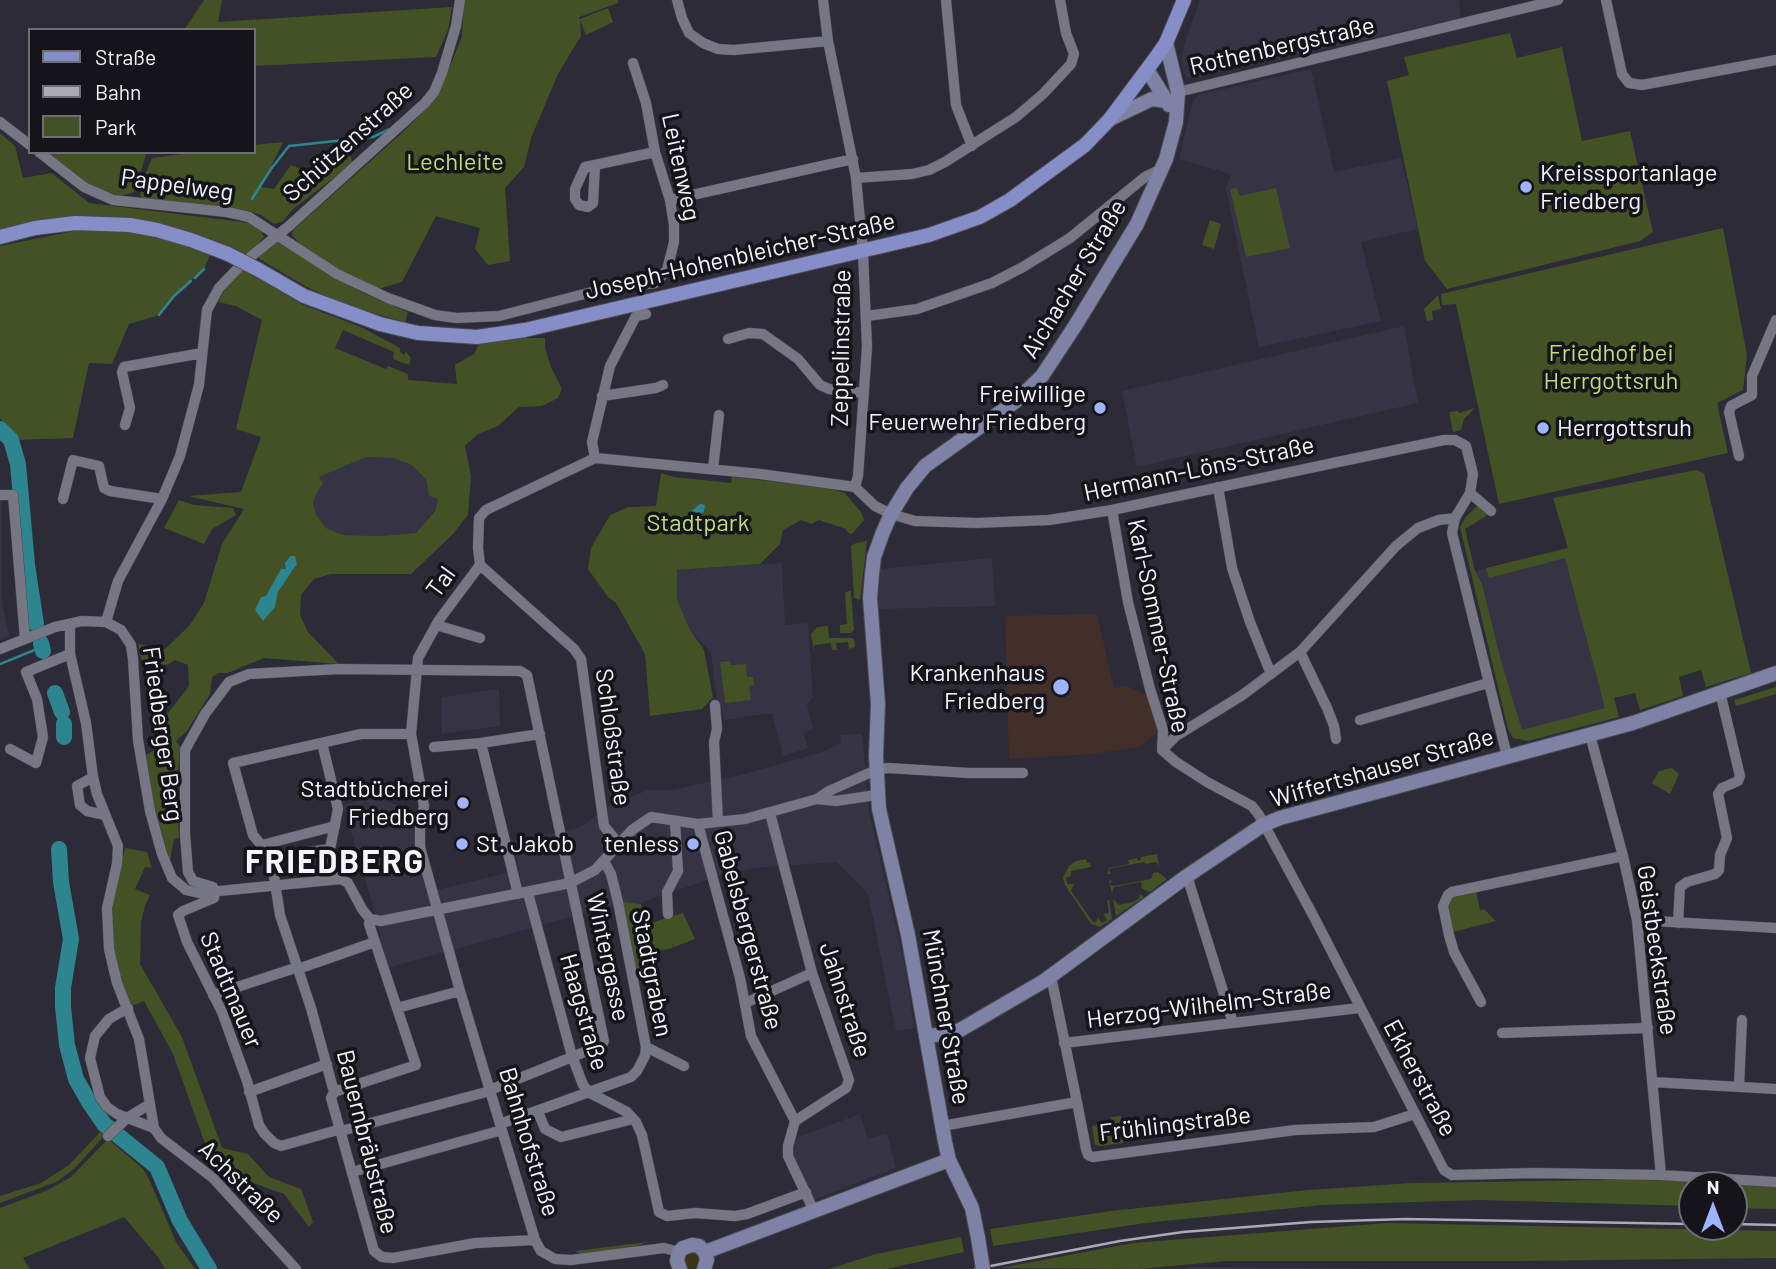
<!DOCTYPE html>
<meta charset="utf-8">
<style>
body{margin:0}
#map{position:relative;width:1776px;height:1269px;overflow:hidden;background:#2c2b37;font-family:Barlow,sans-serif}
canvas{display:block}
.legend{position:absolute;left:28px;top:28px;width:228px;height:126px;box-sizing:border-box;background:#15141a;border:2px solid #6e6e74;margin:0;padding:9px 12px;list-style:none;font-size:21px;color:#f4f4fc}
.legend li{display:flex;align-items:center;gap:14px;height:35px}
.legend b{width:35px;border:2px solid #6e6e74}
.north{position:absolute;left:1678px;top:1171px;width:70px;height:70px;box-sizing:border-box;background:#15141a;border:2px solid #6e6e74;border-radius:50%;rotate:0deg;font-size:19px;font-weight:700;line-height:28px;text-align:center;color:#f4f4fc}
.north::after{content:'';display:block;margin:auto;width:24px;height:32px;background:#a0b3fd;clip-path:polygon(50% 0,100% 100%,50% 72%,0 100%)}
</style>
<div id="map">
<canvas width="1776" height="1269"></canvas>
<ul class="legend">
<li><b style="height:9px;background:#858ec7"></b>Straße</li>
<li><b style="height:9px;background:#ababb5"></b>Bahn</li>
<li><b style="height:19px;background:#445125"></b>Park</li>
</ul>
<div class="north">N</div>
</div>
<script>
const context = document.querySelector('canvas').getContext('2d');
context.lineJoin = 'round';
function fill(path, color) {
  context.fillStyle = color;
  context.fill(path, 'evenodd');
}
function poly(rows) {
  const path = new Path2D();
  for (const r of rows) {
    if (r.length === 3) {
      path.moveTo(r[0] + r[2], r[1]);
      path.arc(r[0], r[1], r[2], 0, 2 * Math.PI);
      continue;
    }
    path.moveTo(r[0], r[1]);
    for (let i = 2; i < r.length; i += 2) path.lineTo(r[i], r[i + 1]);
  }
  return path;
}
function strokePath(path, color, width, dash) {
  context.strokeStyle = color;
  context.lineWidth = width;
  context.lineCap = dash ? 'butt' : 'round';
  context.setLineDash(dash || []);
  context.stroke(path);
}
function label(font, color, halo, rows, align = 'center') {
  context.font = font + ' Barlow,sans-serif';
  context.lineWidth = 7;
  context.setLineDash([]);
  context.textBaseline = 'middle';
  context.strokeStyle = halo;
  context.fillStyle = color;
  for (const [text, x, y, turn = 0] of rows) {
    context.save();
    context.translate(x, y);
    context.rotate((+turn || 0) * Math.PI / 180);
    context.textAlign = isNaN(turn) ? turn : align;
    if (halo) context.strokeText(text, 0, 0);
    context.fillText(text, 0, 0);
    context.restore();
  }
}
const built = poly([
 [1200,0,1459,0,1461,18,1194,78,1187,77,1183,70,1182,55,1185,42],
 [1311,69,1334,172,1401,158,1418,229,1361,242,1381,321,1259,347,1226,189,1231,174,1179,159,1192,104,1198,95],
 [1404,326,1418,403,1137,467,1122,391],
 [366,457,394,458,412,465,426,479,429,496,438,499,435,510,416,533,380,536,343,535,326,528,316,515,313,503,317,492,323,485,319,477],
 [0,498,2,498,2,601,9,636,0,640],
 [1568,548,1611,713,1517,738,1475,571],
 [992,558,995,606,879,609,878,587,881,569],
 [782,563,785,625,808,623,813,697,807,705,813,728,803,733,808,748,783,756,772,713,724,720,722,709,718,709,711,653,689,628,677,599,676,570],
 [499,689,500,726,442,734,442,697],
 [862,734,869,812,905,966,914,1028,896,1031,868,894,837,862,753,868,716,877,628,907,610,906,387,968,376,916,343,805,374,796,414,812,433,891,519,870,512,841,579,828,609,806,648,790,672,790,741,775,819,753,841,743,840,735],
 [860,1114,868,1139,887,1133,896,1168,810,1201,788,1158,795,1138]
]);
const industrial = poly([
 [1192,1267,1416,1269,1182,1269]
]);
const medical = poly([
 [1097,614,1114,688,1127,686,1147,696,1158,731,1142,746,1092,754,1009,759,1005,616]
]);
const green = poly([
 [204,0,222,0,218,22,452,7,448,30,436,57,254,66,254,30,184,30],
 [464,0,618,0,618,3,579,17,580,19,608,8,613,22,586,35,580,20,581,36,558,74,531,138,524,167,505,188,510,261,488,265,475,249,480,228,436,216,402,282,378,289,339,270,300,244,292,235,293,230,402,133,428,107,447,74,462,36],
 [1510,33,1517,58,1562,47,1582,141,1630,131,1653,232,1640,241,1447,289,1425,261,1387,81,1409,75,1404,57],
 [0,133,15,146,23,178,52,173,89,203,250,223,260,228,264,237,247,256,195,233,118,217,75,217,28,222,0,229],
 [283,142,261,187,274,189,291,165,301,169,303,176,307,174,321,159,328,159,335,151,342,150,351,157,352,164,294,208,282,222,274,224,261,215,248,211,142,198,140,195,143,180,152,158,196,152,254,152,254,145],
 [47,152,147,152,134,192,120,196,108,194,86,182],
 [1237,188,1240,196,1276,188,1290,248,1246,257,1230,189],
 [1210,220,1221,224,1214,249,1202,245],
 [1723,228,1747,355,1743,390,1717,403,1728,453,1499,504,1456,304,1442,305,1441,294],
 [115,230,158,236,211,253,204,269,174,296,159,315,129,324,112,364,89,363,73,438,15,440,0,418,0,246,74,231],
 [277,241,281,241,337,279,365,294,408,312,405,322,344,305,307,287,256,257],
 [243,269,301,304,363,328,400,348,400,352,404,355,406,352,411,358,409,365,393,359,394,352,343,330,335,348,386,369,388,366,408,374,408,380,457,384,455,365,474,354,480,342,520,336,524,338,545,338,545,348,551,367,562,389,558,398,542,406,519,407,498,426,478,434,465,446,471,476,468,515,452,535,411,574,331,574,314,579,301,595,300,615,308,632,339,664,264,658,228,673,219,673,212,677,210,694,187,731,176,741,180,746,176,799,173,801,173,805,177,811,179,838,174,839,170,861,153,802,146,755,155,750,154,716,168,713,189,686,188,665,175,660,167,665,142,661,138,644,165,649,190,625,204,603,222,544,244,509,188,496,241,492,261,437,236,429,262,320,236,306,218,302,229,282],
 [366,457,393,458,412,465,426,479,429,496,438,499,435,511,416,533,380,536,343,535,326,528,316,515,313,503,317,492,323,484,319,477],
 [290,556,295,557,297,564,278,592,275,607,261,597,266,596,287,569,285,563],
 [1438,295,1441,309,1432,311,1433,320,1427,321,1424,309],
 [1475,408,1464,419,1461,430,1453,432,1449,412,1458,411,1459,413],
 [1696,470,1704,473,1751,673,1706,687,1701,670,1679,677,1683,696,1640,710,1635,693,1614,698,1619,717,1528,741,1513,738,1508,729,1460,527,1465,518,1477,506,1487,510,1486,516,1465,529,1475,571,1482,584,1501,661,1522,730,1605,708,1565,558,1489,578,1486,568,1568,548,1553,498],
 [661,473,674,477,731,483,732,477,760,480,831,489,845,493,861,512,864,520,852,534,848,533,846,529,819,520,811,524,801,520,783,530,780,544,760,564,677,570,677,599,689,628,704,650,713,697,702,709,650,716,645,654,616,603,608,597,588,569,591,548,610,515,629,507,656,506],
 [179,500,194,505,233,508,236,515,212,529,204,544,164,528],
 [867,541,860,600,854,598,851,546,856,543],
 [851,591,854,630,851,633,840,633,840,625,847,624,845,592],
 [828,626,829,638,851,638,854,639,855,647,849,649,848,642,836,643,837,650,832,650,831,643,814,645,814,652,811,634,817,627],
 [730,661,731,665,746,664,747,677,753,677,754,685,749,686,751,700,725,703,720,662],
 [1776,687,1776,694,1736,706,1734,700],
 [1672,768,1679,774,1670,794,1652,783,1659,771],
 [125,848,147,852,152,868,145,867,135,889,150,895,145,906,141,922,140,964,182,1037,222,1148,248,1154,269,1177,301,1189,313,1222,309,1227,284,1194,214,1169,173,1054,144,1001,129,1007,113,955,112,908],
 [1157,854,1159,866,1156,862,1146,864,1144,862,1112,868,1109,870,1111,874,1107,874,1109,868,1129,864,1128,860,1137,858,1138,861,1141,860,1141,857],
 [1086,859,1087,863,1090,862,1091,867,1071,871,1071,876,1066,878,1067,884,1074,884,1071,891,1093,922,1096,922,1098,918,1102,923,1107,920,1103,914,1109,913,1107,900,1109,900,1112,919,1100,927,1091,924,1065,885,1063,877,1069,866,1076,861],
 [1158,872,1167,879,1150,892,1141,888,1142,883,1140,882,1114,887,1112,893,1109,881,1112,880,1110,885,1113,886,1151,879,1153,873],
 [1476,891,1480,910,1484,909,1496,921,1453,932,1448,902,1452,896],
 [1140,894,1144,897,1116,916,1113,899,1119,905,1133,902,1139,898],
 [623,902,641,904,645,925,683,913,695,939,674,947,672,942,673,948,653,952,656,971,636,976],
 [1121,1116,1123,1143,1101,1146,1095,1145,1092,1126,1104,1124,1105,1129,1112,1128,1111,1117],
 [101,1131,105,1135,74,1169,56,1182,0,1203,0,1196,41,1183,69,1165],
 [108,1139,143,1169,149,1179,176,1242,195,1269,165,1269,158,1257,124,1217,23,1258,30,1269,0,1269,0,1208,48,1190,71,1177],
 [1674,1179,1776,1186,1776,1209,1734,1208,1734,1185,1692,1185,1692,1206,1480,1200,1322,1205,1145,1223,993,1246,990,1229,1111,1211,1308,1190,1412,1183],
 [1386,1223,1776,1231,1776,1258,1520,1261,1226,1261,1140,1269,1000,1268,1133,1243],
 [961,1237,964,1252,886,1269,829,1269,876,1254],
 [647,1242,635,1247,581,1254,575,1251]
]);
const sand = poly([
 [692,1260,8]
]);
const water = poly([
 [700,504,705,505,704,511,692,529,685,530,682,526,682,519],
 [290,556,295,556,297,564,278,592,275,607,263,621,255,610,261,597,266,596,281,569,286,569,285,563]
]);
const stream = poly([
 [252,199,271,169,289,146,373,137,390,129],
 [195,278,204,269],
 [159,315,174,296,191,281],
 [0,664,42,647]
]);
const river = poly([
 [0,429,11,440,18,464,27,565,36,624],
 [41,643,43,651],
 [55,693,62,712],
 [64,724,64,737],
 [59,849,61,882,71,939,63,988,63,1007,67,1045,76,1079,89,1102,104,1124,157,1167,180,1221,209,1269]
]);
const street = poly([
 [677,0,682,18,689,33,703,43,718,49,734,50,828,41],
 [823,0,828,41,856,178,863,252,867,347,858,476,855,487],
 [946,0,956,105,972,146],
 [1606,0,1622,74,1629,83,1642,85,1776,60],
 [1178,92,1558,0],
 [0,122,30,145],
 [39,152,84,187,113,200,227,212,249,217,337,274,388,298,435,315,457,318,499,316,596,291,655,283,667,270,674,242,674,225,670,200,655,152,646,103,633,63],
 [595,165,593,203,588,207,579,205,575,199,575,189,585,167,595,165,655,152],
 [856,178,912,174,929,170,945,162,1016,117,1043,94,1071,64,1074,54,1066,33,1060,0],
 [670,200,853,159],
 [249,258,289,226,425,103,434,92,442,73,456,26,460,0],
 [867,316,917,309,992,283,1023,267,1070,238,1145,177,1161,169],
 [728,339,749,333,763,334,798,359,820,385,829,389,864,393],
 [602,396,656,388,663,385],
 [125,425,130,408,122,372,124,367,202,353],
 [1739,456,1729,412,1731,406,1752,395,1752,376,1776,320],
 [595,458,592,442,610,366,636,316,646,314],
 [713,469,719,415],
 [855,487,875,506,891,514,915,521,977,523,1049,520,1112,510,1338,462,1444,440,1455,440,1466,446,1473,474,1470,493,1455,518,1452,533,1507,756],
 [1218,487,1232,568,1250,622,1271,674],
 [1470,493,1491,511],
 [0,495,13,495,25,639],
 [63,499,73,460,99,466,104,488,110,491,162,499],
 [1112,510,1128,602,1150,689,1163,730,1162,750],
 [480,565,439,620,418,658,411,734,424,806,420,829,420,847,460,991,535,1240,541,1251,555,1259,571,1260,664,1248,679,1252],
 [106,622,118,581,162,499,180,456,199,385,207,310,219,288,239,267],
 [70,624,70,654,86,723,93,777,97,794,118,846,117,864,107,908,109,949,117,983,139,1039,154,1128,161,1138,213,1178,296,1269],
 [436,625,480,638],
 [0,649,55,627,82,621,106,622,121,630,131,645,133,659,138,740,150,811,162,854,172,878,186,890,199,893,341,879,348,883,362,909,370,919],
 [1300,652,1327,708,1334,726,1336,739],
 [715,705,717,729,714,742,718,822],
 [1360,720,1488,683],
 [411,734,361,734,233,763,253,835,271,857,280,915,311,1008,334,1092,331,1098,374,1251,382,1257,393,1258,476,1243,535,1240],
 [1590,735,1623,856,1637,920,1661,1175],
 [322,743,338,809,330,849,335,878],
 [481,743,518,894],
 [434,747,481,743,540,734],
 [10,749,36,763,43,737,37,699,26,672,70,654],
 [1162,750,1176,762,1207,782,1252,806,1259,815,1315,919,1444,1170,1452,1175,1535,1173,1661,1175,1776,1182],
 [1162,750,1176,736,1241,696,1300,652,1396,546,1418,528,1439,520,1455,518],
 [93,777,77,786,80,805,87,811,105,815],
 [817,799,836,801,876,795],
 [770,813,812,973,849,1080,846,1088,795,1121,788,1146,788,1156,814,1211],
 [698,824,740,978,751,1036,795,1121],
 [618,843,604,826,581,659,574,649,480,565,478,548,479,518,486,510,595,458,760,474,855,487],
 [262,845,335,826],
 [271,857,330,849],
 [1187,876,1233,1023],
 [528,893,572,1056,583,1085,590,1093,627,1112,636,1122,642,1135,659,1212,667,1216,695,1213,735,1216,747,1214,806,1192],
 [668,914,667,892,678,871,675,822],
 [370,919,381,921,570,883,595,870,632,830,651,817,698,824,745,819,817,799,829,791,876,770,888,768,969,773,1023,773],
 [1637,920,1776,928],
 [1678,923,1680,887,1687,882,1715,874,1719,870,1720,855,1727,838,1718,794,1722,788,1738,781,1740,776,1720,692],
 [298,969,375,942],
 [1051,976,1077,1102],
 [213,995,298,967],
 [1481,1002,1454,952,1449,935,1443,906,1448,895,1452,892,1623,856],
 [745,1003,812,973],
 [128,1008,109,1019,95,1036,90,1058,100,1097,107,1107,117,1114,154,1128],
 [397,1008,460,991],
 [1502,1033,1648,1028],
 [1064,1043,1359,1008],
 [646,1047,684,1066],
 [1652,1082,1776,1089],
 [1739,1086,1742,1020],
 [249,1092,327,1064],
 [334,1092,416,1065,369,924,370,919],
 [538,1112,545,1129,561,1137,633,1119],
 [500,1124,631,1077,637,1071,645,1056,646,1047,618,902,611,874,604,861],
 [942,1126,1077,1102,1086,1149,1088,1155,1093,1157,1295,1130,1374,1127,1415,1114],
 [341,1129,281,1146,274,1143,264,1133,259,1125,247,1081,222,1012,187,942,178,915,183,911,214,898,215,893,213,887,193,881,188,872,185,834,185,750,205,714,229,682,249,674,339,669,520,671,527,675,604,1041,602,1045,490,1090],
 [341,1131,490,1091],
 [108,1136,127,1118,150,1104],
 [352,1172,502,1130]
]);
const secondary = poly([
 [1148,71,1169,105],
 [1110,119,1152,99,1166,101],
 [926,1037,960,1030,1044,981,1187,876,1263,825,1280,818,1633,723,1776,673],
 [978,1238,972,1208,949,1160,945,1142,908,935,879,809,876,756,878,704,870,598,872,574,874,557,883,532,891,514,907,488,925,466,1016,401,1042,376,1075,326,1137,224,1166,159,1176,122,1178,92,1166,43],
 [705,1252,949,1160],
 [680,1269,677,1261,679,1252,683,1248,692,1245,699,1246,705,1252,707,1260,704,1269]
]);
const primary = poly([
 [0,237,35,228,75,223,130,225,157,230,191,240,228,254],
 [259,270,304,296,380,324,418,333,477,337,525,330,929,235,980,217,1010,200,1085,145,1110,119,1157,56,1166,43,1184,0]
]);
const rail = poly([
 [1734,1224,1776,1225],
 [975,1269,1120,1241,1183,1232,1311,1222,1405,1219,1692,1224]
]);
const secondaryBridge = poly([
 [978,1238,983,1269]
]);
const primaryBridge = poly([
 [228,254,259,270]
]);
const markers = [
 [1526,187,7,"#a0b3fd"],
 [1100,408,7,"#a0b3fd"],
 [1543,428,7,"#a0b3fd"],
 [1061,687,9,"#a0b3fd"],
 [463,803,7,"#a0b3fd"],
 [462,844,7,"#a0b3fd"],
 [693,844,7,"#a0b3fd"]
];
const streetNames = [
 ["Rothenbergstraße",1282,46,-13],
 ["Schützenstraße",348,142,-42],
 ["Leitenweg",681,167,78],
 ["Pappelweg",177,185,8],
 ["Joseph-Hohenbleicher-Straße",740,256,-13],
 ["Aichacher Straße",1074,279,-59],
 ["Zeppelinstraße",841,348,-89],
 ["Hermann-Löns-Straße",1199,469,-12],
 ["Tal",441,582,-54],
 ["Karl-Sommer-Straße",1158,626,78],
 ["Friedberger Berg",163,734,82],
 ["Schloßstraße",613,737,82],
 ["Wiffertshauser Straße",1382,768,-16],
 ["Gabelsbergerstraße",748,930,75],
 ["Geistbeckstraße",1657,950,82],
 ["Wintergasse",608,957,78],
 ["Stadtgraben",652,973,79],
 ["Stadtmauer",231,990,67],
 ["Jahnstraße",845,1000,72],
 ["Herzog-Wilhelm-Straße",1209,1005,-7],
 ["Haagstraße",584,1012,74],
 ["Münchner Straße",946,1017,80],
 ["Ekherstraße",1420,1078,62],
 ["Frühlingstraße",1175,1124,-7],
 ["Bauernbräustraße",367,1142,76],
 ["Bahnhofstraße",529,1142,73],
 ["Achstraße",241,1182,44]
];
const parkNames = [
 ["Lechleite",455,162],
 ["Friedhof bei",1611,353],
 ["Herrgottsruh",1611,381],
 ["Stadtpark",698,523]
];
const poiNames = [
 ["Kreissportanlage",1540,173,"left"],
 ["Friedberg",1540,201,"left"],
 ["Freiwillige",1086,394],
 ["Feuerwehr Friedberg",1086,422],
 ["Herrgottsruh",1557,428,"left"],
 ["Krankenhaus",1045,673],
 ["Friedberg",1045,701],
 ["Stadtbücherei",449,789],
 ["Friedberg",449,817],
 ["St. Jakob",476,844,"left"],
 ["tenless",679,844]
];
const districtNames = [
 ["FRIEDBERG",335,862]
];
fill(built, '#363345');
fill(industrial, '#393546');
fill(medical, '#422f2a');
fill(green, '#445125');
fill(sand, '#3c3414');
fill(water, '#2d858f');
strokePath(stream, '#2d858f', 2.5);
strokePath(river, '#2d858f', 16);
strokePath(street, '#4b4953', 11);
strokePath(secondary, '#4b4953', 16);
strokePath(primary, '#4b4953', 16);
strokePath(street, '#777684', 10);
strokePath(secondary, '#7e82a5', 14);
strokePath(primary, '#858ec7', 14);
strokePath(rail, '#ababb5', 2.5);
strokePath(secondaryBridge, '#4b4953', 16, []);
strokePath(primaryBridge, '#4b4953', 16, []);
strokePath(secondaryBridge, '#7e82a5', 14);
strokePath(primaryBridge, '#858ec7', 14);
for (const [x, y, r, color] of markers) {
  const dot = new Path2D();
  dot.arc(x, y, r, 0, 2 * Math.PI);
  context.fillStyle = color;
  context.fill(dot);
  strokePath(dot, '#15141a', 2.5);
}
label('24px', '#f4f4fc', '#15141a', streetNames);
label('24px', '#bfdd77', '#15141a', parkNames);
label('24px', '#f4f4fc', '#15141a', poiNames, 'right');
context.letterSpacing = '2px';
label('bold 32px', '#f4f4fc', '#15141a', districtNames);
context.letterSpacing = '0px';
</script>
